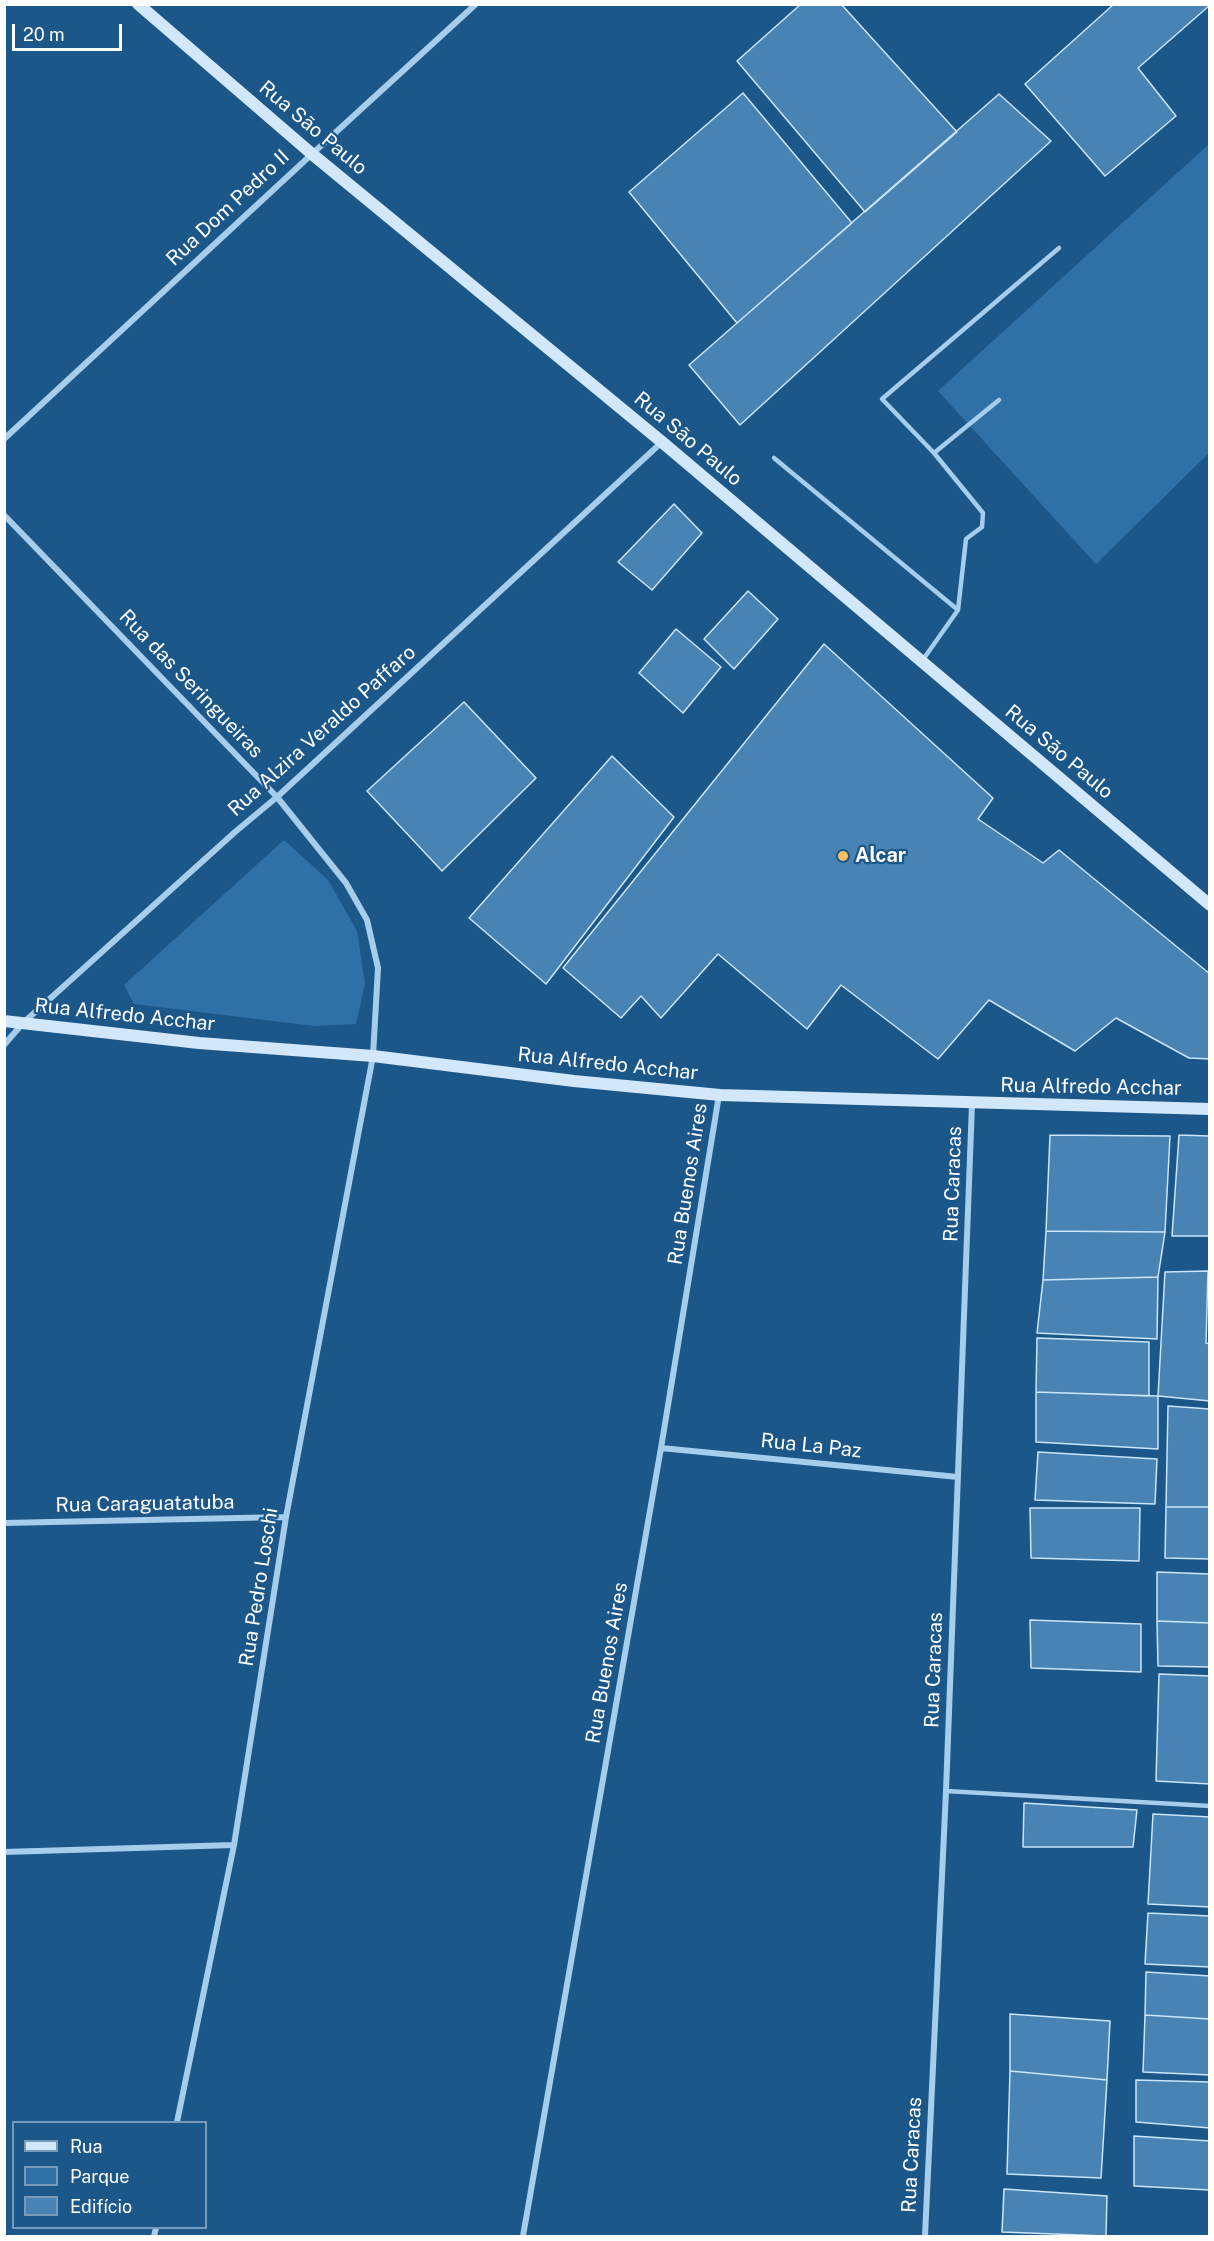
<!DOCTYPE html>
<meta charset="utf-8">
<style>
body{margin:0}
#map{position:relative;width:1214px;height:2241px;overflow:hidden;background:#1c5789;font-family:"Public Sans",sans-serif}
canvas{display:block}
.frame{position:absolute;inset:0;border:6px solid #fff;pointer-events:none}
.legend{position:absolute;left:12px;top:2121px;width:195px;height:108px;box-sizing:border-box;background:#1c5789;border:2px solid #779ab8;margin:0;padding:8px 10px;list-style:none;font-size:18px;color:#fff}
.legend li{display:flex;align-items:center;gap:12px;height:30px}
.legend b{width:30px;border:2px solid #779ab8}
.scale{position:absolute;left:12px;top:24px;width:110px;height:27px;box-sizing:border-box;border:3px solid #fff;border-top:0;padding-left:8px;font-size:18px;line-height:21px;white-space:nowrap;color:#fff;-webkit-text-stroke:4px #1c5789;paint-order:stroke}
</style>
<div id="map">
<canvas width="1214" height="2241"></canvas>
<div class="frame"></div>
<ul class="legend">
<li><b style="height:8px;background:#d2e7f9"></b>Rua</li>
<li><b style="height:16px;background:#2f71a7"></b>Parque</li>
<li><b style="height:16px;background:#4983b3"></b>Edifício</li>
</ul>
<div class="scale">20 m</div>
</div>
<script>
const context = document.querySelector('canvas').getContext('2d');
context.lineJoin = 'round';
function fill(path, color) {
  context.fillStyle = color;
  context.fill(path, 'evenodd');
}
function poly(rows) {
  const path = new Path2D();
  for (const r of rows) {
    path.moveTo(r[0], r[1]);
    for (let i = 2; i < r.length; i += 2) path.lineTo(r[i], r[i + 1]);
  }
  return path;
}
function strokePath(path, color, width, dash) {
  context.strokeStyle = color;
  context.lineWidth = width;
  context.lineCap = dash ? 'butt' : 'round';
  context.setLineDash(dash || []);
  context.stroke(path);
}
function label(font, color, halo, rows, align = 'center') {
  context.font = font + ' "Public Sans",sans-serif';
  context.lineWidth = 4.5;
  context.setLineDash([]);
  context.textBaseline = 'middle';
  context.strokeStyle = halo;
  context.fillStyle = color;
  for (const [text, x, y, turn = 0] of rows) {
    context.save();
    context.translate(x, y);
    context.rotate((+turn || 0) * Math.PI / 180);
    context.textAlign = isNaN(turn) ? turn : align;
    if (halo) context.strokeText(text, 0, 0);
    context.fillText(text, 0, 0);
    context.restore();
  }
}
const green = poly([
 [1209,144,1209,453,1096,564,938,391],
 [284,840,328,880,357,931,365,984,356,1024,314,1026,134,1004,124,985]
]);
const building = poly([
 [801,4,841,4,957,132,865,212,737,61,801,4],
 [1114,4,1210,5,1138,68,1176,116,1105,176,1025,84,1114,4],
 [743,93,852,223,737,323,629,192,743,93],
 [999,94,1051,141,740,425,689,365,999,94],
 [674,504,702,533,652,590,618,562,674,504],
 [748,591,778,619,734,669,704,639,748,591],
 [676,629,721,667,683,713,639,673,676,629],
 [824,644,993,798,978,819,1043,863,1059,850,1210,974,1210,1059,1189,1058,1116,1018,1075,1051,989,1000,938,1059,841,985,807,1029,718,954,661,1018,641,996,621,1018,563,968,824,644],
 [464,702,536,778,442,871,367,791,464,702],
 [612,756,674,817,546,984,469,918,612,756],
 [1050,1135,1170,1136,1165,1232,1046,1231,1050,1135],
 [1179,1135,1210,1136,1210,1236,1172,1236,1179,1135],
 [1046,1231,1165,1232,1158,1277,1043,1280,1046,1231],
 [1208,1271,1206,1343,1210,1344,1210,1401,1158,1396,1165,1272,1208,1271],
 [1158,1277,1157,1339,1037,1333,1043,1280,1158,1277],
 [1037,1338,1149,1342,1149,1396,1036,1392,1037,1338],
 [1036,1392,1158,1396,1158,1449,1036,1442,1036,1392],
 [1168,1406,1210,1409,1210,1507,1166,1507,1168,1406],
 [1038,1452,1157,1459,1155,1504,1035,1500,1038,1452],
 [1166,1507,1210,1507,1210,1559,1165,1558,1166,1507],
 [1030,1508,1140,1508,1139,1561,1031,1558,1030,1508],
 [1157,1572,1210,1574,1210,1623,1157,1621,1157,1572],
 [1030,1620,1141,1624,1141,1672,1031,1668,1030,1620],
 [1157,1621,1210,1623,1210,1667,1158,1666,1157,1621],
 [1159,1674,1210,1676,1210,1784,1156,1781,1159,1674],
 [1024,1803,1137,1810,1133,1847,1023,1847,1024,1803],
 [1153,1814,1210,1817,1210,1907,1148,1904,1153,1814],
 [1148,1913,1210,1916,1210,1967,1145,1964,1148,1913],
 [1146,1972,1210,1976,1210,2019,1145,2015,1146,1972],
 [1010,2014,1110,2021,1107,2080,1010,2071,1010,2014],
 [1145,2015,1210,2019,1210,2075,1143,2072,1145,2015],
 [1010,2071,1107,2080,1101,2178,1007,2174,1010,2071],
 [1136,2080,1210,2082,1210,2128,1136,2122,1136,2080],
 [1134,2136,1210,2141,1210,2190,1134,2186,1134,2136],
 [1004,2189,1107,2196,1106,2236,1002,2232,1004,2189]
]);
const lane = poly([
 [934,453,999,400],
 [774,458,958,610],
 [922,661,958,610,966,539,982,527,983,513,934,453,882,399,1059,248],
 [946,1791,1210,1806]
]);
const street = poly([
 [4,439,312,154,476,4],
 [4,515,277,797,346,883,367,920,378,968,373,1056,286,1517,234,1845,177,2122],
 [4,1045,23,1023,235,832,277,797,662,442],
 [661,1448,958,1477],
 [4,1523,286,1517],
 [4,1852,234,1845],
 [154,2236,156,2228],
 [523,2236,661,1448,719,1095],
 [925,2236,946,1791,972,1104]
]);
const secondary = poly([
 [138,4,312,154,662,442,1210,905],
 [4,1021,199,1043,373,1056,574,1081,720,1095,1210,1109]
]);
const markers = [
 [843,856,6,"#fdc063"]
];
const streetNames = [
 ["Rua São Paulo",313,128,40],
 ["Rua Dom Pedro II",228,208,-43],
 ["Rua São Paulo",688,439,40],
 ["Rua das Seringueiras",191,684,46],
 ["Rua Alzira Veraldo Paffaro",322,731,-42],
 ["Rua São Paulo",1059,752,40],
 ["Rua Alfredo Acchar",125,1015,6],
 ["Rua Alfredo Acchar",608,1064,6],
 ["Rua Alfredo Acchar",1091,1087,1],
 ["Rua Buenos Aires",688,1184,-81],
 ["Rua Caracas",953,1184,-88],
 ["Rua La Paz",811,1446,6],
 ["Rua Caraguatatuba",145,1504,-1],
 ["Rua Pedro Loschi",259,1587,-81],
 ["Rua Buenos Aires",607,1663,-80],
 ["Rua Caracas",934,1670,-88],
 ["Rua Caracas",912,2155,-87]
];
const poiNames = [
 ["Alcar",855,856]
];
fill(green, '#2f71a7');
fill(building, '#4983b3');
strokePath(building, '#cbe5f9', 1.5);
strokePath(lane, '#a6cdec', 4.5);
strokePath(street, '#a6cdec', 6);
strokePath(secondary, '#d2e7f9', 12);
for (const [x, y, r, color] of markers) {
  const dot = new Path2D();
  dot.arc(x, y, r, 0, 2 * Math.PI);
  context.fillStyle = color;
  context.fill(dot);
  strokePath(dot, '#1c5789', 2);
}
label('20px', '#fff', '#1c5789', streetNames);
label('bold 20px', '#fff', '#1c5789', poiNames, 'left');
</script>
